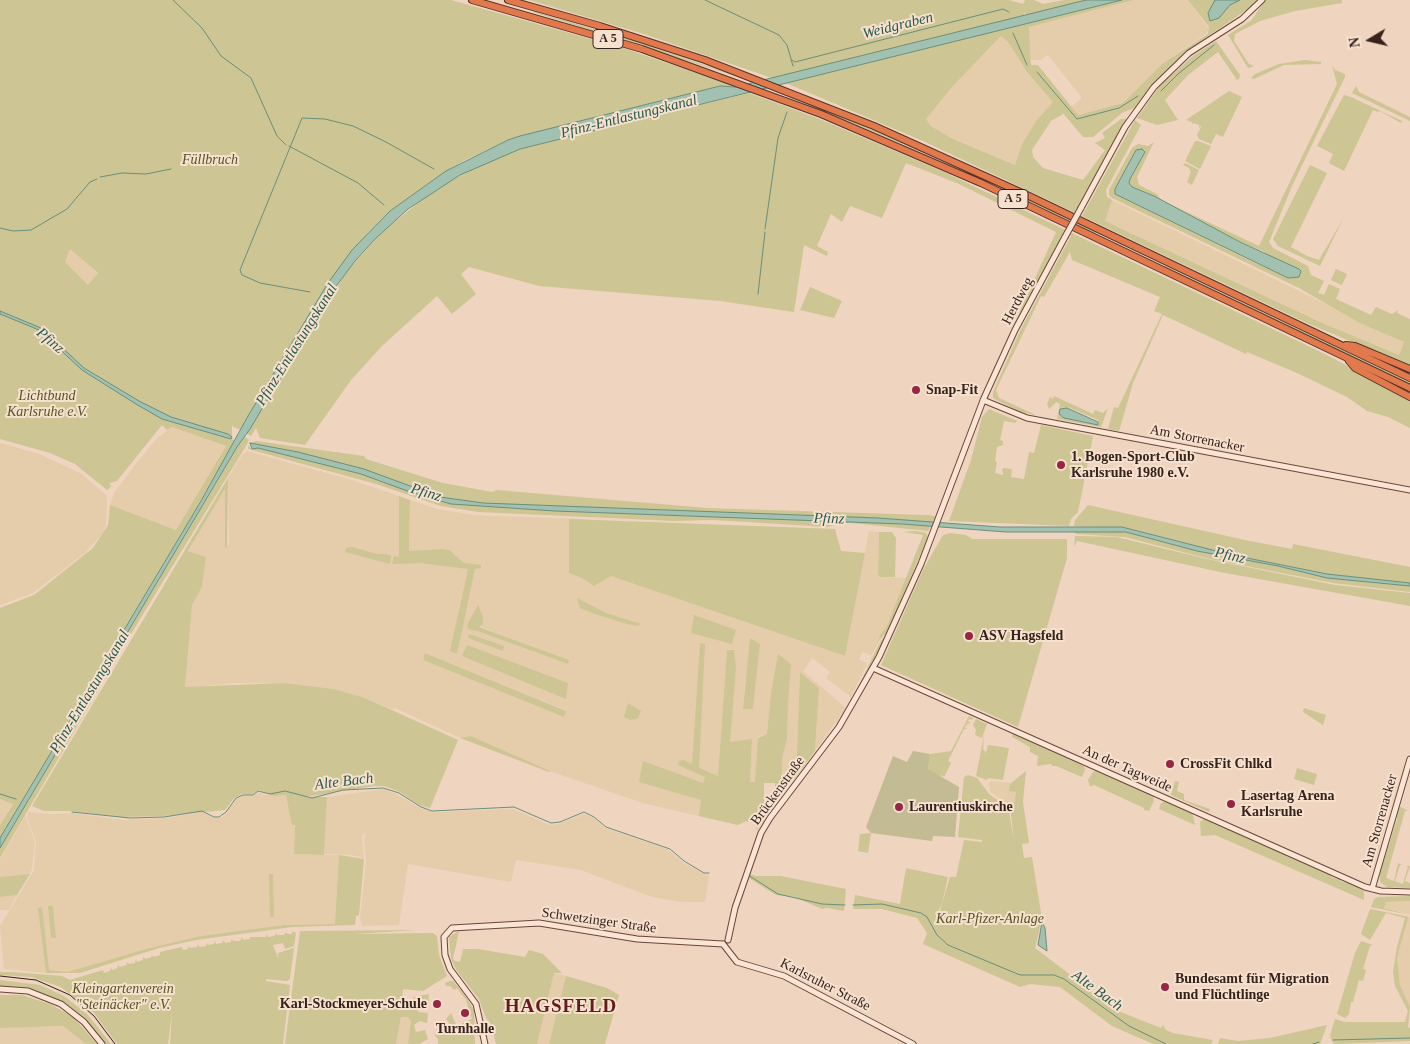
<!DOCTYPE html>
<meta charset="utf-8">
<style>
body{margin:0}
#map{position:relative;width:1410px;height:1044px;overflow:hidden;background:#efd4bf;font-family:"Times New Roman",serif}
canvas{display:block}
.north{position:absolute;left:1345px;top:15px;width:50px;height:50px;-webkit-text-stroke:4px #f6e1cf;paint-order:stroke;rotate:261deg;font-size:14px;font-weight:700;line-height:20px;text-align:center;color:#37221c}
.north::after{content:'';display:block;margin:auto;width:18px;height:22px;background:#37221c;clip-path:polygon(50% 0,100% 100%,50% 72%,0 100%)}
</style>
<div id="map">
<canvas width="1410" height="1044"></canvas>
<div class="north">N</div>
</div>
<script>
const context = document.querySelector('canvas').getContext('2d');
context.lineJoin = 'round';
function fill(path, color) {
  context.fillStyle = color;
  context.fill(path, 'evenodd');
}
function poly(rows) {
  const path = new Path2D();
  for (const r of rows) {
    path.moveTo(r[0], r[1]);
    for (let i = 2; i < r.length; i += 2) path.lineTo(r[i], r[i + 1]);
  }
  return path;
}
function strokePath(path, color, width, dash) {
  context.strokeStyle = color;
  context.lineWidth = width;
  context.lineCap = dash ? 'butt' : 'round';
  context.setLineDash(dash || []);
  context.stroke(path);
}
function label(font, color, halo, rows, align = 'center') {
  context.font = font + ' "Times New Roman",serif';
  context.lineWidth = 4;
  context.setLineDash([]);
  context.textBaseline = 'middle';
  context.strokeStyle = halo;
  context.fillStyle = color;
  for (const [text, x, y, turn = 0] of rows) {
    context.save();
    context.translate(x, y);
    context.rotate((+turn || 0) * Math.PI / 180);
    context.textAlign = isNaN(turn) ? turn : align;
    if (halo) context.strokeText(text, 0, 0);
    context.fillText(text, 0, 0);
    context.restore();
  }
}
const farmland = poly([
 [1134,0,1188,0,1210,31,1162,64,1123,103,1077,115,1071,107,1082,98,1048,55,1040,60,1031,60,1029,27],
 [1001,36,1008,42,1027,72,1054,102,1036,121,1022,144,1015,165,953,139,931,126,925,119,952,87],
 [1112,200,1404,342,1399,355,1320,322,1107,222,1105,220],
 [70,248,98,274,88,285,64,262],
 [172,427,226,446,176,530,110,505,114,493,135,465,156,439],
 [0,443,39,454,82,474,107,496,107,505,106,525,102,534,85,553,33,593,0,605],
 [247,451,352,480,399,496,399,557,409,551,410,500,437,509,475,515,585,519,611,576,845,656,869,531,879,532,878,575,881,577,908,578,887,626,871,655,862,652,859,660,867,663,865,668,862,667,864,670,851,697,826,678,830,672,812,658,803,671,846,708,815,751,819,688,800,672,796,777,782,794,782,758,787,739,788,702,771,693,767,735,758,736,764,806,770,811,757,830,754,823,746,821,738,825,646,804,552,772,471,736,460,738,395,708,394,710,365,698,334,689,284,683,235,683,185,688,192,605,202,587,206,557,188,552,225,488,225,547,229,545,228,478,242,455],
 [468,569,475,569,466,611,459,609],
 [478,626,568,660,568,664,477,631],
 [760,645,753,709,743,708,745,681],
 [729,649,733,650,736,669,729,742,752,746,751,755,718,776,727,650],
 [425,653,565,710,564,717,423,660],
 [992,781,1011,783,1009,791,1016,792,1014,804,1006,803,990,792,989,783],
 [383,789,396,794,422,809,436,812,513,809,550,825,559,824,584,814,594,818,605,828,667,849,685,864,709,876,705,902,681,902,652,897,581,870,516,860,511,882,408,864,399,925,362,926,360,918,366,861,364,840,366,833,362,835,362,839,364,858,351,855,324,854,327,797],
 [258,792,265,795,286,795,302,855,339,855,335,924,284,925,201,936,146,949,67,972,49,970,46,973,4,969,0,926,34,870,36,842,27,818,28,812,52,814,73,813,123,820,167,818,201,812,215,818,223,817,236,799,243,796,254,796],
 [48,906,53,906,56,938,51,938],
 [0,799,13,803,0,825],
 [25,816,35,842,32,869,30,874,0,877,0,860],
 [17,895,9,910,0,910,0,897],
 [1410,901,1410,914,1384,908,1386,902],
 [1408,917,1410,918,1410,1007,1400,985,1397,958],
 [554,973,566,976,549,1044,537,1044],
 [401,1017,408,1017,411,1021,408,1044,396,1044],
 [63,1026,86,1044,0,1044,0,1028]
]);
const green = poly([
 [0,0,451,0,623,48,734,86,720,86,508,140,463,161,427,184,390,211,368,233,328,283,240,430,232,426,232,439,236,441,232,448,0,838,0,825,13,804,0,799,0,608,34,595,93,548,108,525,110,505,176,530,226,446,172,427,167,430,162,425,117,481,110,483,110,486,113,485,107,490,75,464,50,453,0,439],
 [70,249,98,273,88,285,65,262],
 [529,0,1009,0,1023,4,1025,0,1034,0,1043,4,1064,0,1086,0,1027,15,1024,13,1024,16,772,78,644,34],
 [1122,0,1134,0,1029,27,1031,65,1038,65,1078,115,1123,103,1162,64,1208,34,1209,27,1188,0,1257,0,1255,4,1201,41,1172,65,1134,108,1122,113,1093,137,1083,137,1062,112,1063,114,1051,121,1032,150,1033,157,1043,168,1083,180,1105,150,1095,143,1105,138,1102,133,1121,119,1128,119,1076,213,923,141,786,83],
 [1001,36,1008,42,1027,72,1053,102,1036,121,1022,144,1015,165,953,139,931,126,926,119,952,87],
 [1265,0,1342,0,1342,3,1295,11,1260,21,1235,34,1234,41,1249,64,1254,66,1248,68,1228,35,1252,20],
 [533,11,637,42,751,81,533,12],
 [1216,41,1240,75,1239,79,1237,80,1218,52,1188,75,1165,100,1178,120,1157,125,1137,118,1160,86,1193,56],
 [1305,60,1321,62,1321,64,1284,65,1254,79,1251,78,1255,74,1279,64],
 [1332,65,1335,70,1345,74,1345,77,1292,186,1269,242,1273,248,1308,266,1311,275,1324,281,1318,293,1324,295,1329,284,1340,289,1336,299,1371,315,1376,307,1392,314,1398,310,1397,313,1410,319,1410,366,1309,324,1082,216,1135,120,1141,125,1106,190,1107,197,1112,200,1105,221,1320,322,1399,355,1404,342,1358,322,1299,288,1112,198,1109,195,1109,190,1132,148,1138,144,1148,146,1154,142,1137,177,1139,185,1157,194,1161,200,1259,246,1337,84],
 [1138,149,1145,152,1130,179,1129,183,1132,187,1154,196,1240,242,1263,251,1293,277,1289,278,1251,261,1115,194],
 [1356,86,1359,92,1410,117,1410,121,1352,93],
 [769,89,857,123,991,182,886,137],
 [1229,91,1242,97,1223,137,1216,134,1211,144,1199,139,1197,135,1202,125,1199,128,1199,125,1193,123,1192,125,1192,122,1186,120],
 [749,93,817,118,944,172,1327,355,1410,400,1410,428,1388,417,1367,411,1347,397,1297,373,1247,352,1246,354,1163,315,1133,383,1119,431,1108,429,1114,407,1118,408,1162,314,1154,311,1160,297,1072,260,1070,252,1044,297,1041,296,996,390,999,398,1036,415,1020,412,993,398,993,392,1020,331,1071,236,1065,233,1004,346,1056,232,959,184,906,163,882,218,850,206,842,222,831,214,817,246,828,252,827,256,804,245,794,312,720,301,539,286,469,267,461,274,476,294,452,314,437,296,382,346,351,380,305,445,260,438,256,428,251,436,246,433,347,271,382,232,433,191,478,166,520,149],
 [1344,95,1351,97,1402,121,1401,123,1380,111,1378,112,1373,110,1344,171,1329,163,1333,154,1317,146],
 [1195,141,1198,141,1211,146,1200,169,1185,161],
 [1185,163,1199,170,1192,185,1187,182,1191,172,1189,168,1183,165],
 [1310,165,1327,173,1291,247,1307,256,1319,260,1343,219,1320,266,1278,246,1273,239],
 [1004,189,1096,232,1095,234,1004,190],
 [1165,266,1410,382,1410,384,1165,267],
 [1336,269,1347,274,1342,285,1331,280],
 [810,287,842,301,834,318,800,310],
 [1054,396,1093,414,1095,410,1103,413,1108,408,1101,427,1057,419,1060,404,1056,402,1049,409,1047,404,1050,397,1053,399],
 [1068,407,1098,420,1099,425,1066,419,1058,414,1060,408],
 [989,409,1017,421,1016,423,1004,421,1000,440,1003,441,1003,445,997,447,995,461,997,462,995,473,1002,475,1004,473,1002,472,1003,468,1012,469,1011,477,1024,479,1029,452,1034,453,1041,425,1093,436,1078,512,1071,519,1069,526,949,521,971,460,982,417],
 [244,436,249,440,246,446,137,624,0,858,0,848],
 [256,441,364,456,366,459,443,483,492,492,497,490,707,508,926,515,935,516,935,518,928,531,852,523,839,523,828,527,713,520,674,521,478,512,441,506,376,484,248,449,248,445,251,449,258,447,249,443],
 [228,478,227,548,225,547,225,489,188,551,206,557,202,587,192,605,185,687,284,683,334,689,365,698,458,740,430,808,419,805,400,792,384,786,373,786,305,797,327,797,324,855,294,854,295,825,292,825,286,795,273,796,259,790,253,794,242,794,234,798,225,810,163,816,120,817,70,811,44,811,32,806],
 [399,496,410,500,409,551,443,549,449,550,464,563,481,565,481,568,475,569,457,654,450,651,468,569,420,563,392,564,394,556,399,557],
 [1088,505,1245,540,1292,549,1293,544,1410,567,1410,583,1327,574,1232,555,1132,529,1074,526,1075,520],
 [569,519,835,529,841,551,865,553,845,656,611,576,594,586,584,579,569,573],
 [916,531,926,533,928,537,888,631,879,640,869,660,881,634,887,626,923,535,904,532],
 [1074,531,1126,532,1197,551,1278,566,1327,578,1410,586,1410,592,1333,583,1210,559,1125,537,1076,534],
 [879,532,892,532,896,538,895,577,881,577,878,575],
 [950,533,966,535,972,539,1067,539,1067,558,1018,727,881,665,923,570,943,535],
 [1075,536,1117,537,1207,559,1335,585,1410,593,1410,606,1225,573,1077,541,1074,547],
 [352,547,377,554,386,554,391,556,390,564,345,552,346,548],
 [577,598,606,613,641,624,638,626,627,624,592,613,580,608],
 [478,605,483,617,483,624,479,627,569,660,568,664,477,631,468,629,467,625],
 [694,615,736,630,732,644,691,633],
 [888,633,873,663,859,685,880,642],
 [469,634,504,646,503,651,468,638],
 [750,638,760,644,753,709,743,709],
 [700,643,705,644,699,768,718,776,727,650,734,650,736,669,730,742,752,739,750,782,755,782,758,738,767,734,771,693,778,654,791,664,788,702,787,739,782,758,782,794,776,803,775,783,764,783,764,806,770,811,757,830,754,823,746,821,738,825,699,816,701,800,639,782,643,761,703,783,705,777,678,765,679,761,684,760,692,764],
 [467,645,568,683,566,699,462,656],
 [425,653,566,711,564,717,423,660],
 [800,672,819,688,815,751,796,777],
 [628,703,641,711,638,718,631,720,624,717],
 [1304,708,1326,715,1323,725,1303,712],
 [969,716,973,718,972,720,969,719,968,721,971,723,966,724,969,726,966,725,965,728,967,729,964,729,948,761,951,763,944,777,941,775,940,778,928,769,930,754,951,751],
 [976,719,987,724,982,738,975,735,976,730,973,725],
 [1013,733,1083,764,1085,770,1082,777,1056,766,1052,766,1051,764,1037,766,1038,756,1030,752,1030,747,1012,737],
 [984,735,983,750,986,752,985,758,988,745,1009,748,1003,780,988,778,987,780,976,776],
 [471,736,550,771,549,772,460,738],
 [1297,768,1317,774,1314,785,1294,779],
 [1098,770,1153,795,1154,801,1149,811,1144,810,1144,808,1094,785,1090,787,1088,780,1093,772],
 [1026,771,1023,802,1029,843,1022,844,1024,858,1032,857,1042,919,1035,948,1118,1011,1161,1028,1163,1025,1166,1030,1173,1033,1213,1040,1211,1044,1153,1044,1112,1026,1060,987,1030,984,1020,987,923,944,927,933,917,918,882,909,853,909,855,895,900,904,906,868,948,877,942,904,938,911,940,911,950,877,956,877,964,840,982,842,982,840,958,837,964,777,968,775,977,778,990,795,1006,805,1009,811,1014,841,1011,813,1006,803,1014,804,1016,792,1009,791,1010,784],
 [1175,781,1179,782,1177,791,1184,794,1184,800,1210,809,1209,812,1171,795],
 [1166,801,1192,812,1195,825,1159,809,1161,803],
 [1401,807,1408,811,1405,811,1386,878,1394,881,1398,863,1402,865,1400,865,1395,881,1403,884,1408,867,1406,866,1410,866,1405,881,1410,883,1410,888,1387,887,1380,882,1380,873,1397,819,1397,809],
 [1205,818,1332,874,1331,877,1337,879,1341,878,1340,881,1346,883,1347,882,1360,888,1364,892,1364,900,1215,835,1201,836,1200,822],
 [871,833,868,853,858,851,860,834],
 [339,855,364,859,359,915,356,916,355,925,292,927,196,940,159,948,80,973,46,973,38,908,42,907,49,970,67,972,146,949,201,936,284,925,335,924],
 [30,874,17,895,0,897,0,877],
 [269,874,273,874,274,917,270,917],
 [749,874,756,876,781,876,846,889,844,911,827,908,822,909,794,897,776,895,747,877],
 [1410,896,1410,901,1386,902,1384,908,1410,915,1371,907,1374,899,1378,897],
 [48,906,53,906,56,938,51,938],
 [1370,909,1410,917,1408,918,1397,958,1400,985,1410,1007,1408,1027,1410,1028,1410,1041,1336,1044,1333,1043,1330,1036,1335,1019,1345,1022,1405,1022,1408,1011,1395,986,1393,972,1397,947,1405,918,1386,913,1370,940,1361,934],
 [417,930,353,934,433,933,437,936,439,955,447,976,423,991,403,989,402,1002,412,1003,414,997,429,994,428,1006,426,1004,421,1004,418,1008,418,1012,428,1013,427,1023,420,1021,414,1025,416,1032,425,1030,428,1039,419,1044,408,1044,411,1021,408,1017,401,1017,396,1044,285,1044,300,931],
 [292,931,296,933,294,946,285,949,283,943,273,945,279,960,278,953,294,948,290,979,287,981,266,979,266,981,290,985,283,1044,170,1044,172,1012,168,1044,117,1044,94,1013,61,987,31,977,0,975,0,972,12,972,62,976,70,980,103,970,104,973,110,971,111,967,112,970,118,968,117,965,120,967,127,965,126,962,129,964,135,963,136,959,137,962,143,960,143,957,146,959,152,957,151,955,154,957,160,955,160,952,173,949,182,947,183,950,188,949,188,946,190,948,197,947,198,944,199,947,206,946,207,943,208,945,214,944,215,941,216,944,222,943,224,940,225,943,231,942,231,939,234,941,240,941,242,937,243,940,250,939,250,937,266,937,267,934,268,937,274,936,277,933,277,935,284,935,286,932,287,934,292,934],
 [459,931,453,959,455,961,460,962,463,949,478,949,525,957,529,950,543,954,562,973,554,973,537,1044,496,1044,491,1024,486,1018,479,999,457,971,451,959,449,937],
 [1361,941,1373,945,1370,946,1363,969,1366,970,1363,981,1359,980,1353,1002,1351,1002,1349,1014,1345,1018,1337,1014,1355,953],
 [566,976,607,988,619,995,605,1044,549,1044],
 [0,980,40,985,64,996,87,1014,111,1044,104,1044,91,1025,68,1006,35,991,0,986],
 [450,981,453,981,464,994,474,1010,475,1044,438,1044,438,1039,434,1034,438,1035,440,1029,441,1032,448,1027,449,1023,446,1019,451,1013,459,1031,464,1030,462,1023,472,1019,466,1000,457,988,454,990,450,986,446,986,445,983],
 [0,995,22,995,50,1004,73,1017,97,1044,86,1044,63,1026,0,1028],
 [1327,1025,1320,1044,1218,1044,1220,1038,1238,1041,1270,1038]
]);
const cemetery = poly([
 [913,751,930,754,928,769,959,787,955,837,933,836,932,841,871,833,866,827,893,756,907,762]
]);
const water = poly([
 [1086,0,1122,0,520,149,460,175,408,209,375,239,355,261,331,293,250,429,237,447,0,848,0,838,201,501,248,416,328,283,352,250,390,211,446,171,508,140,520,136,720,86,735,87,1086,0],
 [1215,0,1240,0,1230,5,1219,18,1210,21,1208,13,1215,0],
 [1142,149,1145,152,1130,179,1129,183,1132,187,1154,196,1240,242,1299,269,1301,271,1299,277,1288,278,1115,194,1115,189,1136,150,1142,149],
 [0,311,41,328,84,368,139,401,171,417,228,434,232,437,231,439,162,419,136,404,82,370,39,330,0,314,0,311],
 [1067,408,1098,422,1098,425,1064,418,1059,414,1060,409,1067,408],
 [250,443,298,452,364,469,440,497,483,503,878,518,1000,527,1122,527,1232,555,1327,574,1410,583,1410,586,1327,578,1278,566,1197,551,1126,532,1006,532,902,524,555,511,451,504,410,492,361,474,258,448,252,449,250,443],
 [1042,922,1045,928,1047,951,1038,945,1042,922]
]);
const stream = poly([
 [173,0,202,28,221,56,251,78,277,136,286,145],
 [705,0,779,35,787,45,793,66],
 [1013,33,1027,65],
 [792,60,795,62,1003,9,1009,12],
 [1037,72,1077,119,1119,108,1138,96],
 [1161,91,1178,74,1214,45],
 [289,146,358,183,384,205],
 [100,177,122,173,146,174,171,169],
 [0,228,13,231,31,230,67,209,90,182,97,179],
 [765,229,778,138,787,112],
 [310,292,260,283,242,275,240,270,302,118,325,119,353,126,386,142,434,169],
 [758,294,765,232],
 [0,794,16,799],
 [72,812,130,818,164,817,202,811,214,817,219,817,226,812,236,798,243,795,253,795,258,791,270,794,285,791,312,798,343,790,383,788,399,793,421,807,432,811,514,807,551,823,560,822,584,812,594,817,606,827,670,849,684,861,704,873,709,873],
 [748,875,778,894,822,904,845,905],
 [853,905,882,904,921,913,927,917,937,935,948,945,1020,975,1054,975,1064,979,1129,1026,1166,1044],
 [1333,1040,1410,1038],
 [1313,1044,1319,1042]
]);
const secondary = poly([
 [1081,208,1125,127,1154,87,1189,53,1242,19,1262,0],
 [983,400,1027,418,1410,490],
 [873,668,1365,887,1381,891,1410,892],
 [1372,889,1410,759],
 [728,940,735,908,761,833,770,818,839,727,879,657,921,564,984,398,1015,330,1065,237],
 [723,944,737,962,784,976,913,1044],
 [0,989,28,991,61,1004,84,1022,102,1044],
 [485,1044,476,1004,450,969,445,955,444,937,452,928,539,923,637,939,723,944]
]);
const highway = poly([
 [472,0,642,49,821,114,981,183,1410,388],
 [508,0,600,26,705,60,874,126,1029,196,1410,378],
 [1346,345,1355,346,1410,369],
 [1349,361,1355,368,1410,397]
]);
const tram = poly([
 [0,976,36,980,70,995,94,1016,115,1044]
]);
const secondaryBridge = poly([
 [1065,237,1081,208]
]);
const markers = [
 [916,390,5,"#992544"],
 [1061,465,5,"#992544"],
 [969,636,5,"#992544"],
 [1170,764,5,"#992544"],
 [1231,804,5,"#992544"],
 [899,807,5,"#992544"],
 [1165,987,5,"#992544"],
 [437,1004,5,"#992544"],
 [465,1013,5,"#992544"]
];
const shields = [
 [608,39,30],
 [1013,199,30]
];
const shieldNames = [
 ["A 5",608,39],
 ["A 5",1013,199]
];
const parkNames = [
 ["Füllbruch",210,160],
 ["Lichtbund",47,396],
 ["Karlsruhe e.V.",47,412],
 ["Karl-Pfizer-Anlage",990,919],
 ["Kleingartenverein",123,989],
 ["\"Steinäcker\" e.V.",123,1005]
];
const streetNames = [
 ["Herdweg",1018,301,-62],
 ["Am Storrenacker",1197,439,11],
 ["An der Tagweide",1127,769,24],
 ["Brückenstraße",778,791,-54],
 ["Am Storrenacker",1380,821,-74],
 ["Schwetzinger Straße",599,921,8],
 ["Karlsruher Straße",825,985,27]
];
const poiNames = [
 ["Snap-Fit",926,390],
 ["1. Bogen-Sport-Club",1071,457],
 ["Karlsruhe 1980 e.V.",1071,473],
 ["ASV Hagsfeld",979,636],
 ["CrossFit Chlkd",1180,764],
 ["Lasertag Arena",1241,796],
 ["Karlsruhe",1241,812],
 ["Laurentiuskirche",909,807],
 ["Bundesamt für Migration",1175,979],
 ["und Flüchtlinge",1175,995],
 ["Karl-Stockmeyer-Schule",427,1004,"right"],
 ["Turnhalle",465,1029,"center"]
];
const waterNames = [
 ["Weidgraben",898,26,-14],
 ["Pfinz-Entlastungskanal",629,117,-14],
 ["Pfinz",50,341,40],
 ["Pfinz-Entlastungskanal",297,345,-58],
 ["Pfinz",426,493,17],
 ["Pfinz",829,519,2],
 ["Pfinz",1230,556,13],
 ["Pfinz-Entlastungskanal",90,692,-59],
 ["Alte Bach",344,782,-7],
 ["Alte Bach",1097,991,36]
];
const districtNames = [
 ["HAGSFELD",561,1007]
];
fill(farmland, '#e5cdac');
fill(green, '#cdc593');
fill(cemetery, '#c2bb93');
fill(water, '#a3c1b0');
strokePath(water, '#6a8f7c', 1);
strokePath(stream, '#6a8f7c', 1);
strokePath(secondary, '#6a463a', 7);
strokePath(highway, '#56342c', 8);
strokePath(secondary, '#fae4d3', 5);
strokePath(highway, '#e2794c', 6);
strokePath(tram, '#37221c', 1);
strokePath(secondaryBridge, '#6a463a', 7, []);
strokePath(secondaryBridge, '#fae4d3', 5);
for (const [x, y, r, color] of markers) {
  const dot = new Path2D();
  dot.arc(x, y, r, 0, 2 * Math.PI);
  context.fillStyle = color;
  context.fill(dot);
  strokePath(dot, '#f6e1cf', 2);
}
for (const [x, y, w] of shields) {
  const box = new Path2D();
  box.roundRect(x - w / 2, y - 9.5, w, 19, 4);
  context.fillStyle = '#f6e1cf';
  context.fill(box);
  strokePath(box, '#37221c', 1);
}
label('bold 12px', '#37221c', null, shieldNames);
label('italic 14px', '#545422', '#f6e1cf', parkNames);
label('14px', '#37221c', '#f6e1cf', streetNames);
label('bold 14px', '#37221c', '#f6e1cf', poiNames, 'left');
label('italic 15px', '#2b5849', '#f6e1cf', waterNames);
context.letterSpacing = '1px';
label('bold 19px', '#651a1e', '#f6e1cf', districtNames);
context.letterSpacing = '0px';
</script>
